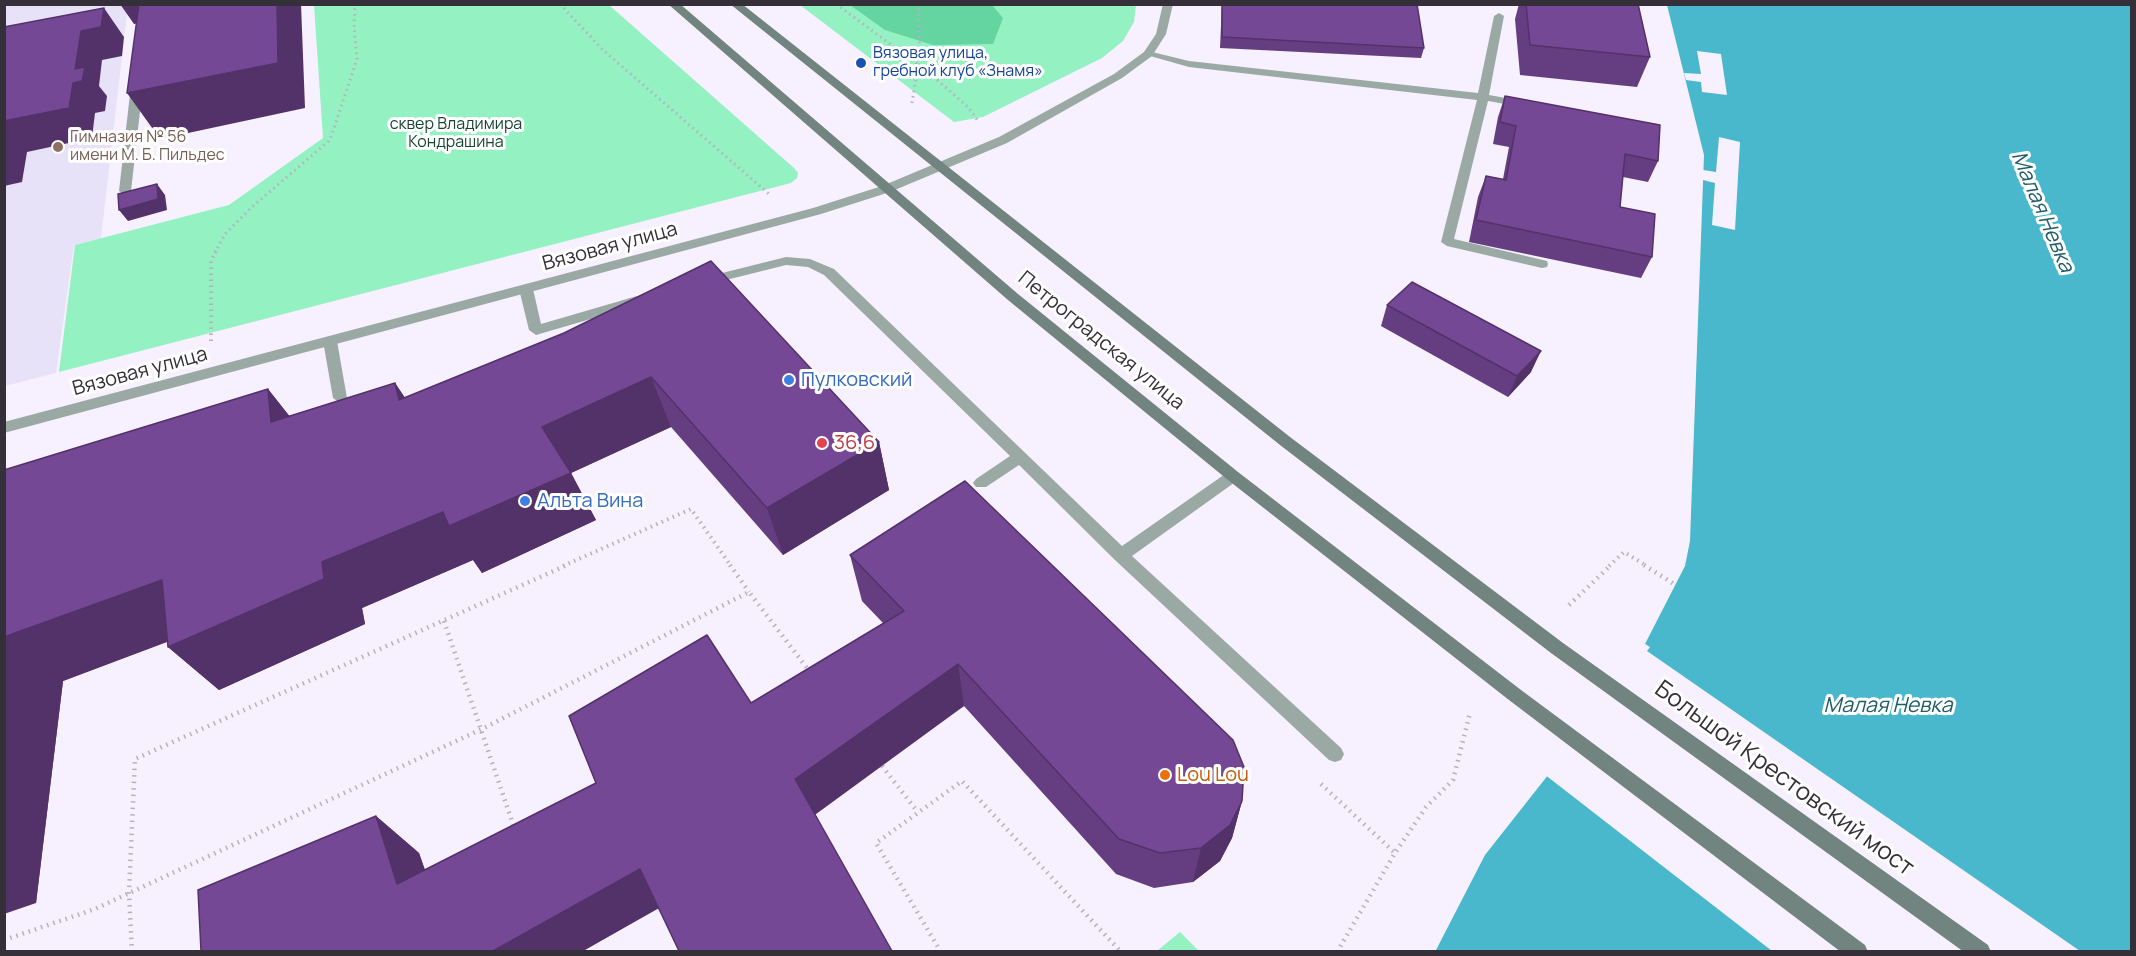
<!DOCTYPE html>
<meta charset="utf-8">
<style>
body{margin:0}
#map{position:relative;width:2136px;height:956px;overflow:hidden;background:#f7f0ff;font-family:Manrope,sans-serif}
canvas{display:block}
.frame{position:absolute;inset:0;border:6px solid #342f38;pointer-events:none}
</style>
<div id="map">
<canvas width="2136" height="956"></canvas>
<div class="frame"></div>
</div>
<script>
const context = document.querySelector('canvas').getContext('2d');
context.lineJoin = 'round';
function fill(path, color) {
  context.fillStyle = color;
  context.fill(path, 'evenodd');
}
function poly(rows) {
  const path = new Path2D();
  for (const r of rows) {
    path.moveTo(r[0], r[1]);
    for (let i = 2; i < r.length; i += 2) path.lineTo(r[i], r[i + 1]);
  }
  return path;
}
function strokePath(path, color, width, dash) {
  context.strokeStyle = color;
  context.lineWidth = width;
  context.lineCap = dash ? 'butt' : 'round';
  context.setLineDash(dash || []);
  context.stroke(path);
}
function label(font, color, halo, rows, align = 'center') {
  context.font = font + ' Manrope,sans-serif';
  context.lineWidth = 6;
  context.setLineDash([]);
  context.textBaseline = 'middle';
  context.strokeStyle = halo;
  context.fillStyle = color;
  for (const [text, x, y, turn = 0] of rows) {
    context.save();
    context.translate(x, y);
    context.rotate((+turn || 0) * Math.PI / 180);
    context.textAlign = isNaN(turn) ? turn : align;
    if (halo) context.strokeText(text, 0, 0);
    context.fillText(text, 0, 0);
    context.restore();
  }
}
const education = poly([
 [15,4,128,5,101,238,74,245,56,373,5,386,5,6]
]);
const green = poly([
 [314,5,609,5,794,168,798,173,797,178,791,183,59,372,75,245,229,205,323,138],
 [800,5,1136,5,1134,22,1123,41,1102,58,983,117,954,122],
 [1180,932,1199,951,1157,951]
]);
const forest = poly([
 [850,5,992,5,1003,18,993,44,933,45,885,30]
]);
const water = poly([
 [1667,5,2131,5,2131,951,1435,952,1485,855,1649,647,1645,644,1685,566,1690,541,1704,155]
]);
const pier = poly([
 [1697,51,1721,54,1727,95,1702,92,1701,82,1686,80,1684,73,1701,74],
 [1719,137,1740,142,1735,230,1712,225,1715,183,1703,180,1703,170,1716,172],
 [1643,643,1650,647,1647,651,2080,951,1772,951,1544,774,1645,648]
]);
const pathFar2 = poly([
 [560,4,603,50,769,194],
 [836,4,928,72,969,108,978,121],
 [912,103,920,53,918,4],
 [215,253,225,234,252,207,330,140,357,59,354,27,355,9,358,4]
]);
const pathFar1 = poly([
 [211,341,211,261,216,251],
 [563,566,691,509,731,566],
 [1609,566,1624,552,1647,566]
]);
const path = poly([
 [730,565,749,592],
 [1644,565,1674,584],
 [1569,605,1611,565],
 [444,621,515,830],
 [882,766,917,811],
 [1321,784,1395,853],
 [4,940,95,909,482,729,749,592,810,672],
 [132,952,129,893,135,759,567,565],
 [941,952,876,843,962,781,1121,952],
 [1337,952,1395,853,1426,807,1453,780,1470,713]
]);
const lane = poly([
 [1499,13,1504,16,1489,95,1522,101,1528,104,1522,107,1488,101,1454,239,1547,261,1548,264,1547,267,1542,268,1447,246,1441,242,1477,100,1189,67,1143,54,1148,51,1189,61,1478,93,1494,16,1499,13],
 [137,82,143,85,131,191,125,195,119,191,131,85,137,82],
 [786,257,810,259,834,269,1122,546,1228,472,1238,472,1240,476,1238,480,1132,556,1341,748,1344,754,1341,760,1335,762,1329,760,1115,560,1019,465,986,487,976,487,973,483,976,479,1010,456,824,275,808,267,786,265,706,285,699,281,706,277,786,257],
 [526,284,533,289,541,324,637,296,644,301,642,304,536,335,529,330,519,289,526,284],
 [330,336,337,341,347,398,340,403,333,398,323,341,330,336]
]);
const street = poly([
 [1163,4,1173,4,1166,34,1152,56,1122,78,1007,143,890,192,821,214,4,433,4,422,813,208,882,186,999,137,1114,74,1144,52,1156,34,1163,4]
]);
const secondary = poly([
 [668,4,680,4,1018,294,1238,472,1521,690,1865,945,1868,952,1841,952,1509,700,1228,480,1008,300,668,4],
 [730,4,742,4,1290,437,1563,643,1988,945,1991,952,1964,952,1551,653,1280,445,730,4]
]);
const wall = poly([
 [1222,4,1417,4,1424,48,1421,58,1220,48],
 [1519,4,1638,4,1650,57,1637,87,1520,75,1515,19],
 [1505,96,1658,161,1648,182,1623,177,1620,207,1652,257,1641,278,1469,242,1478,197,1486,176,1503,179,1509,147,1493,144,1498,117],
 [1387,305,1531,372,1508,397,1381,326],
 [564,333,879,442,889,490,783,555,671,427,571,473,596,520,482,573,473,560,362,608,365,624,219,690,168,647,167,642,63,681,36,903,4,470,268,389,289,416,395,383,405,398],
 [850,555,1242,801,1232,838,1220,861,1193,882,1154,888,1116,874,964,706,658,908,583,951,201,951,376,816,419,853,425,870,596,783,751,703,883,623,862,601]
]);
const shadedWall = poly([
 [120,4,165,4,172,17,134,24],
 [277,4,301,4,305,108,160,139,127,93],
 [104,8,124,37,122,56,102,60,99,86,107,96,105,111,95,113,92,138,27,152,22,182,4,186,4,121,75,69,81,31],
 [157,184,165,195,167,210,128,221,119,210],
 [1541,351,1531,372,1508,397,1517,376],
 [651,377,671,427,571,473,596,520,482,573,473,560,362,608,365,624,219,690,168,647,322,562,542,427],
 [395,383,428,432,399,400],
 [268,389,307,438,271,422],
 [879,442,889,490,783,555,767,508],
 [162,580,211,625,63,681,36,903,4,914,4,637],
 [958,664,964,706,812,817,795,779],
 [1242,801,1232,838,1220,861,1193,882,1201,848],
 [376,816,419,853,441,917,397,884],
 [640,869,668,903,583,951,493,951]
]);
const building = poly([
 [139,4,277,4,278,63,127,93,139,4],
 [1222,4,1417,4,1424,48,1222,37,1222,4],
 [1526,4,1638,4,1650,57,1530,45,1526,4],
 [104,8,101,27,81,31,75,69,85,67,82,81,73,83,69,108,4,121,4,27,104,8],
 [1505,96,1660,125,1658,161,1625,154,1620,207,1655,214,1652,257,1476,220,1486,176,1506,180,1516,126,1500,122,1505,96],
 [157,184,158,199,119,210,118,194,157,184],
 [711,261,879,442,767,508,651,377,542,427,571,473,449,526,443,512,322,562,324,579,168,647,162,580,4,637,4,470,268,389,271,422,395,383,399,400,564,333,711,261],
 [1412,282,1541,351,1517,376,1387,305,1412,282],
 [965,481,1233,740,1244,767,1242,801,1230,825,1201,848,1160,853,1119,839,958,664,795,779,892,951,679,951,640,869,493,951,201,951,198,890,376,816,397,884,596,783,569,716,707,635,751,703,904,611,850,555,965,481]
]);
const markers = [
 [861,63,6,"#1a4fb4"],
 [58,147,6,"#8d6e63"],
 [789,380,6,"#3f7fe0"],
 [822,443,6,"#e0444e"],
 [525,501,6,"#3f7fe0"],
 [1165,775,6,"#e8710a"]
];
const farTransitnames = [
 ["Вязовая улица,",873,54],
 ["гребной клуб «Знамя»",873,72]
];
const farParknames = [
 ["сквер Владимира",456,125],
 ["Кондрашина",456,143]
];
const farEducationnames = [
 ["Гимназия № 56",70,138],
 ["имени М. Б. Пильдес",70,156]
];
const streetNames = [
 ["Вязовая улица",610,247,-15],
 ["Петроградская улица",1101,341,39],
 ["Вязовая улица",140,372,-15]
];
const shopNames = [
 ["Пулковский",801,380],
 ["Альта Вина",537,501]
];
const healthNames = [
 ["36,6",834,443]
];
const foodNames = [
 ["Lou Lou",1177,775]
];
const waterNames = [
 ["Малая Невка",2042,212,67],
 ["Малая Невка",1888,706]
];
const nearStreetnames = [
 ["Большой Крестовский мост",1784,779,36]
];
fill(education, '#e7e2f7');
fill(green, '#93f1c2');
fill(forest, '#64d4a0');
fill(water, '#49b7cc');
fill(pier, '#f7f0ff');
strokePath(pathFar2, '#b7b1be', 3, [1.5, 4]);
strokePath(pathFar1, '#b7b1be', 4, [1.5, 4.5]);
strokePath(path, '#b7b1be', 4.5, [1.5, 5]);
fill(lane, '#9ba9a5');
fill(street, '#9ba9a5');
fill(secondary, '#71847f');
fill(wall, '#653e81');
fill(shadedWall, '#523269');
fill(building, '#754896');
strokePath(building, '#523269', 1.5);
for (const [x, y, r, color] of markers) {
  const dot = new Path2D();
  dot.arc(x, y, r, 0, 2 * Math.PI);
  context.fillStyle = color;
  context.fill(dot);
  strokePath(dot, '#fff', 2);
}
label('16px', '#164399', '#fff', farTransitnames, 'left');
label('16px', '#164530', '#fff', farParknames);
label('16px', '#785e54', '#fff', farEducationnames, 'left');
label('20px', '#342f38', '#fff', streetNames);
label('20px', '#366cbe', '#fff', shopNames, 'left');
label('20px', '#be3a42', '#fff', healthNames, 'left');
label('20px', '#c56008', '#fff', foodNames, 'left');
label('italic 21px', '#205d68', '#fff', waterNames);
label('24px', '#342f38', '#fff', nearStreetnames);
</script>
